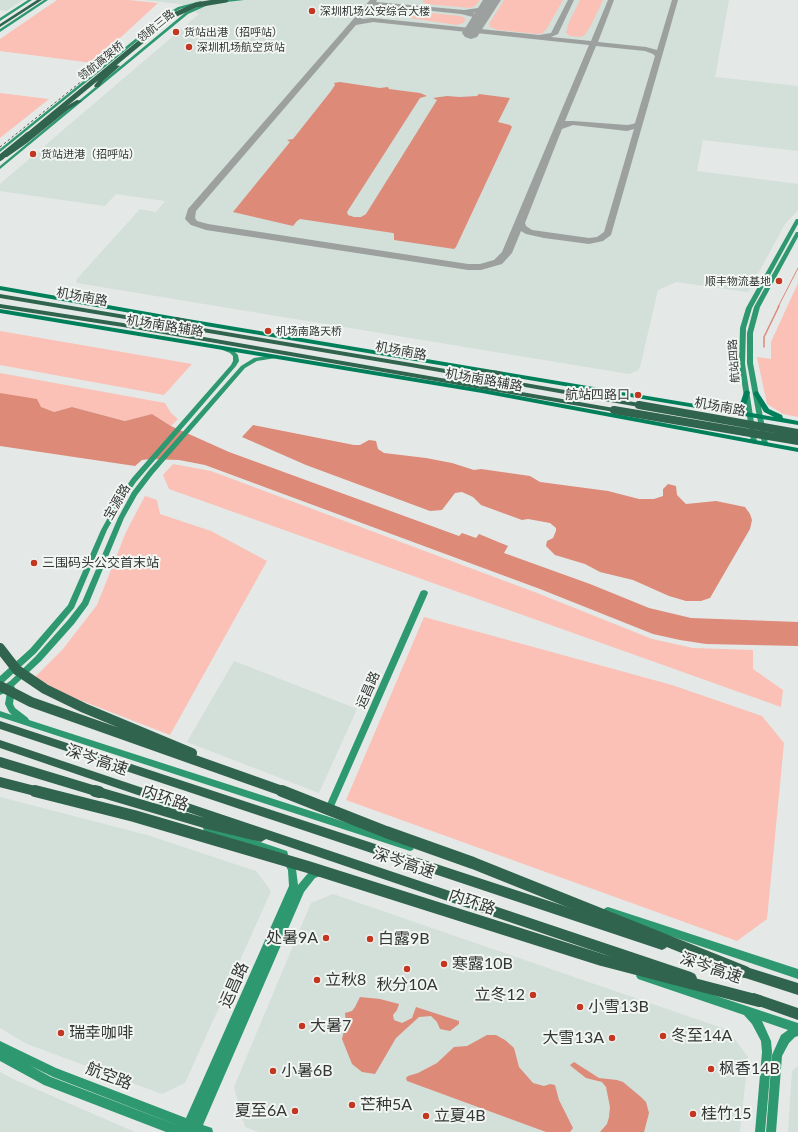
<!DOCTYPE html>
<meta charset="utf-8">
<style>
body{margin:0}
canvas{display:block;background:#e4e8e6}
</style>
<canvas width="798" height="1132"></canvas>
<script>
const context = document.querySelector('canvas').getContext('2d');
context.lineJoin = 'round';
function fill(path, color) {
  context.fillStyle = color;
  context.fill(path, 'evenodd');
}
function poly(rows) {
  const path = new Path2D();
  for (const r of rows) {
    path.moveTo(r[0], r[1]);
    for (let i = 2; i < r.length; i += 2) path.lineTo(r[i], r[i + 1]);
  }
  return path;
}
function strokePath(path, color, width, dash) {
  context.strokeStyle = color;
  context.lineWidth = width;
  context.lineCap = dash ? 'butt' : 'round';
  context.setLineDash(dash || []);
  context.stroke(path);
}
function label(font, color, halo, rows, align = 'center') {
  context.font = font + ' Lato,"Noto Sans SC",sans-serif';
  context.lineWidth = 4;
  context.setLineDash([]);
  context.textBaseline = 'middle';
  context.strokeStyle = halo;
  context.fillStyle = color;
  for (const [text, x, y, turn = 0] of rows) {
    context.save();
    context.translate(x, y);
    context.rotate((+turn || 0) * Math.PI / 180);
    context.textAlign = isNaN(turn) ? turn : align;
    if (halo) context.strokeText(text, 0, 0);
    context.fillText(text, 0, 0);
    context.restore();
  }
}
const built = poly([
 [0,0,23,0,6,11,0,10],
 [144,0,729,0,715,77,798,86,798,151,703,140,697,171,798,184,798,210,785,224,748,292,676,282,658,290,640,367,637,371,629,374,77,283,76,280,140,209,156,212,165,201,116,194,105,206,0,191,0,184,199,14,180,4],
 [234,661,357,709,319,793,187,742],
 [0,797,147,835,256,871,271,891,185,1083,162,1094,27,1044,0,1028],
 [333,894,728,1030,748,1057,740,1132,259,1132,245,1127,234,1087,311,903],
 [798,1066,798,1132,788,1132,792,1071],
 [0,1072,15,1080,135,1132,0,1132]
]);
const green = poly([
 [57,0,129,0,158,3,93,63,0,51,0,39],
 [423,0,480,0,475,6,470,8,427,4,423,2],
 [504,0,563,0,547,28,543,33,538,34,498,30,490,27,489,24],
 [580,0,603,0,591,25,585,35,580,37,570,36,566,33,569,22],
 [419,12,461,16,466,19,463,23,457,25,410,18,413,13],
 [0,93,49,99,0,138],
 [798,283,798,417,783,414,767,404,757,357,771,359,771,342],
 [0,331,192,364,164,395,0,365],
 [0,373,165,403,171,413,178,419,171,426,152,414,126,421,72,407,54,412,0,393],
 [173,464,211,471,537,593,652,639,693,648,753,650,753,669,783,690,781,707,169,489,163,475],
 [145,496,157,500,160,514,211,531,267,561,170,735,72,697,34,678,63,649,97,605,126,532],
 [424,617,672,685,762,716,784,743,767,919,737,941,346,800]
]);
const water = poly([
 [340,82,380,88,388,87,389,89,420,93,427,96,420,98,347,212,348,215,354,217,361,217,366,214,437,100,433,98,447,96,460,97,477,96,479,94,510,98,498,122,510,125,512,127,456,247,454,249,394,240,394,234,393,233,300,219,297,221,293,226,233,212,290,142,287,140,293,139,331,91,335,85,334,83],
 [0,393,37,399,41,407,54,412,72,407,125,421,152,414,171,426,229,452,459,536,462,533,476,538,479,534,508,546,504,553,590,584,649,608,691,618,798,622,798,646,706,644,680,640,653,634,540,589,205,465,179,460,151,459,142,460,135,466,0,446],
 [253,425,354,445,360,445,369,440,376,441,378,449,384,453,426,458,452,463,474,470,481,469,530,476,540,482,608,491,639,499,654,499,663,496,663,489,668,484,676,486,677,495,686,504,716,501,745,507,750,514,752,520,750,529,710,598,701,601,686,601,669,596,633,580,600,572,585,564,555,555,546,546,547,541,553,538,556,531,556,528,550,523,528,519,522,520,481,505,473,497,462,492,455,493,442,510,430,511,306,465,242,437],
 [360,997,380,999,399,1004,397,1010,393,1015,394,1020,402,1023,412,1018,416,1007,459,1021,459,1024,450,1031,440,1029,437,1022,431,1016,419,1017,396,1038,375,1074,362,1072,352,1064,342,1039,346,1023,345,1013,352,1011,355,1007],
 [487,1035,496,1035,505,1040,514,1048,519,1067,533,1083,544,1086,550,1084,555,1085,559,1100,573,1128,570,1132,546,1132,407,1081,406,1078,408,1076,418,1073,437,1063,454,1047,467,1046],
 [574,1062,599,1078,617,1080,623,1082,641,1097,646,1102,649,1113,644,1132,600,1132,607,1124,609,1117,610,1107,606,1087,602,1082,586,1078,572,1067,570,1065]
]);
const streamFar1 = poly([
 [778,307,798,268]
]);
const stream = poly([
 [764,347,764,337,779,306]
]);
const taxiway = poly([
 [370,0,377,0,376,2,464,10,478,8,488,4,491,6,482,11,473,13,477,15,481,19,481,21,479,22,473,17,461,14,385,6,371,8,361,19,373,18,539,35,551,33,568,0,574,0,558,34,551,37,591,41,608,0,614,0,598,42,646,47,657,50,672,0,678,0,611,235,603,241,589,244,544,238,526,234,521,231,512,253,502,264,481,270,468,270,206,230,191,225,185,219,188,209,370,0],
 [373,22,589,45,502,252,494,260,480,264,468,264,208,224,197,221,195,218,196,211,356,25,373,22],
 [596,46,645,51,653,54,655,56,635,123,633,124,627,125,573,121,565,121,596,46],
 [573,125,627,131,634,129,604,232,597,237,589,238,532,230,526,226,525,223,562,129,573,125]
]);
const runway = poly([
 [483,0,501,0,477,37,471,39,465,37,462,33,483,0]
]);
const secondary = poly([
 [28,0,32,0,0,21,0,18,28,0],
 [44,0,48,0,0,32,0,29,44,0],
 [230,0,244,0,218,3,216,2,230,0],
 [201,1,202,3,180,9,168,16,0,152,0,149,166,14,178,7,201,1],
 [205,4,208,5,188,14,0,169,0,166,186,12,205,4],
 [796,219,798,219,798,224,752,308,746,328,745,364,757,442,754,444,751,442,739,364,740,328,746,308,796,219],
 [796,232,798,232,798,237,760,307,753,333,753,363,768,444,765,446,762,444,747,363,747,333,754,307,796,232],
 [222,346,234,351,238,355,239,361,236,366,136,482,127,495,107,530,74,608,36,653,3,683,0,684,0,676,30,649,68,605,101,530,121,494,132,478,231,365,233,361,233,356,230,353,220,349,220,347,222,346],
 [274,355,276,356,276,358,257,361,245,368,153,474,137,495,124,518,88,605,74,624,41,661,14,686,15,688,13,704,15,708,28,718,29,720,410,843,413,844,414,847,413,850,410,851,0,717,0,711,12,715,9,712,5,704,7,692,0,695,0,688,10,681,35,657,68,620,82,602,118,518,132,492,149,470,241,366,254,358,274,355],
 [424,590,427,591,428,593,332,811,331,814,328,815,325,814,324,811,420,593,421,591,424,590],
 [207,824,287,851,288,854,287,857,290,858,296,869,298,885,309,872,322,867,325,868,326,871,325,874,315,878,304,892,203,1125,212,1128,213,1132,166,1132,44,1085,0,1061,0,1041,56,1068,186,1118,289,886,288,870,283,861,284,858,204,831,203,828,204,825,207,824],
 [29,1065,53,1077,182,1127,51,1077,29,1065],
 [608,907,798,969,798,979,608,915,605,914,603,911,605,908,608,907],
 [641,971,798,1023,798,1036,795,1037,789,1043,782,1056,776,1132,766,1132,772,1055,781,1035,788,1030,762,1021,771,1041,772,1052,765,1132,755,1132,762,1052,761,1041,752,1024,744,1015,638,979,636,976,638,973,641,971]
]);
const primary = poly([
 [0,286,176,317,725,409,740,404,744,392,747,390,750,392,746,405,735,410,774,417,764,412,753,393,756,391,758,392,769,409,782,415,783,418,798,421,798,425,176,321,0,290,0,286],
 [0,309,482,389,798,448,798,452,482,393,0,313,0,309]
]);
const highway = poly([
 [37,0,42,0,0,27,0,24,37,0],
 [116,65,120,66,103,81,99,87,95,87,94,86,99,79,116,65],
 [77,100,82,101,69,109,27,143,7,157,3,157,3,155,23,141,65,107,77,100],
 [0,294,411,363,639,403,643,405,639,407,411,367,0,298,0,294],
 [0,304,123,323,614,408,618,410,614,412,123,327,0,308,0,304],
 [176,317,193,321,194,322,191,324,174,320,174,318,176,317],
 [476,369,499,371,503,373,499,375,479,373,476,373,476,369],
 [0,721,662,938,666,940,668,944,666,948,662,950,0,729,0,721],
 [0,740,691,972,695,974,697,978,695,982,691,984,266,839,261,842,207,829,99,797,95,795,94,792,95,789,99,787,205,818,0,748,0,740],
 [740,965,798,983,798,995,736,975,734,971,736,967,740,965],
 [754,993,798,1008,798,1020,750,1003,748,999,750,995,754,993]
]);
const rail = poly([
 [0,147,113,56]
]);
const highwayBridgeFar4 = poly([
 [27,136,172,16,196,5,226,0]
]);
const highwayBridgeFar3 = poly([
 [0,158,28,135]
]);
const highwayBridgeFar2 = poly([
 [639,405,798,433],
 [614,410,798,441]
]);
const highwayBridgeFar1 = poly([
 [0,648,17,670,45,689,84,708,192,753],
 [0,686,31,702,285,792],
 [0,762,99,792],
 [0,782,39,792]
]);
const highwayBridge = poly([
 [35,791,134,816,308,867,602,960,759,1001],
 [95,791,99,792],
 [282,791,386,832,473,863,745,972]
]);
const markers = [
 [312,11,4,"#c33721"],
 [176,32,4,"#c33721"],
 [189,47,4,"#c33721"],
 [33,154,4,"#c33721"],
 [779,281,4,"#c33721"],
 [268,331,4,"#c33721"],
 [638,395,4,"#c33721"],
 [34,563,4,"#c33721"],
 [326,938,4,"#c33721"],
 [370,939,4,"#c33721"],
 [444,964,4,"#c33721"],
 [407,969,4,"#c33721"],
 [317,980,4,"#c33721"],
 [533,995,4,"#c33721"],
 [580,1007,4,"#c33721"],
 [302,1026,4,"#c33721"],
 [61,1033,4,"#c33721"],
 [663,1036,4,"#c33721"],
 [612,1038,4,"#c33721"],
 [711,1069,4,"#c33721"],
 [273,1071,4,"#c33721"],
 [352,1105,4,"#c33721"],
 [295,1111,4,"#c33721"],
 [693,1114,4,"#c33721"],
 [426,1116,4,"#c33721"]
];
const farPoinames = [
 ["深圳机场公安综合大楼",320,11],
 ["货站出港（招呼站）",184,32],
 ["深圳机场航空货站",197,47],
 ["货站进港（招呼站）",41,154],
 ["顺丰物流基地",771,281,"right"],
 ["机场南路天桥",276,331]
];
const farStreetnames = [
 ["领航三路",156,26,-39],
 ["领航高架桥",101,61,-39],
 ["航站四路",734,361,-94]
];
const streetNames = [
 ["机场南路",82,297,10],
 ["机场南路辅路",165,326,9],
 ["机场南路",401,351,10],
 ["机场南路辅路",484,380,10],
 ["机场南路",720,407,10],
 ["宝源路",117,502,-60],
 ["运昌路",368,690,-66]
];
const poiNames = [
 ["航站四路口",630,395],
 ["三围码头公交首末站",42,563,"left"]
];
const nearStreetnames = [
 ["深岑高速",97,760,19],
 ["内环路",165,798,19],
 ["深岑高速",404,863,19],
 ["内环路",472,902,19],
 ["深岑高速",711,968,19],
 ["运昌路",234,985,-66],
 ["航空路",109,1076,21]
];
const nearPoinames = [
 ["处暑9A",318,938,"right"],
 ["白露9B",378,939],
 ["寒露10B",452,964],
 ["立秋8",325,980],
 ["秋分10A",407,985,"center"],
 ["立冬12",525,995,"right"],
 ["小雪13B",588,1007],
 ["大暑7",310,1026],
 ["瑞幸咖啡",69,1033],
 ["冬至14A",671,1036],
 ["大雪13A",604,1038,"right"],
 ["枫香14B",719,1069],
 ["小暑6B",281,1071],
 ["芒种5A",360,1105],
 ["夏至6A",287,1111,"right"],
 ["桂竹15",701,1114],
 ["立夏4B",434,1116]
];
fill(built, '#d3dfd9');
fill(green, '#fbc1b6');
fill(water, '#dd8a79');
strokePath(streamFar1, '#dd8a79', 1);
strokePath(stream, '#dd8a79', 1.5);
fill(taxiway, '#9ca09e');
fill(runway, '#9ca09e');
fill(secondary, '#2e9871');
fill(primary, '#00805a');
fill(highway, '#30644e');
strokePath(rail, '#555756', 1, [2.5, 2.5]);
strokePath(highwayBridgeFar4, '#30644e', 5);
strokePath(highwayBridgeFar3, '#30644e', 6);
strokePath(highwayBridgeFar2, '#30644e', 8);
strokePath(highwayBridgeFar1, '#30644e', 10);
strokePath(highwayBridge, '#30644e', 12);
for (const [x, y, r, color] of markers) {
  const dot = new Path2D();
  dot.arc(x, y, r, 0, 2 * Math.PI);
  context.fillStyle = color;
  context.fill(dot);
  strokePath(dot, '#f1f6f3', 1.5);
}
label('11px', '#353736', '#f1f6f3', farPoinames, 'left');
label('11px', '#353736', '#f1f6f3', farStreetnames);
label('13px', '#353736', '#f1f6f3', streetNames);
label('13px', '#353736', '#f1f6f3', poiNames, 'right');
label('16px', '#353736', '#f1f6f3', nearStreetnames);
label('16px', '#353736', '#f1f6f3', nearPoinames, 'left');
</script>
